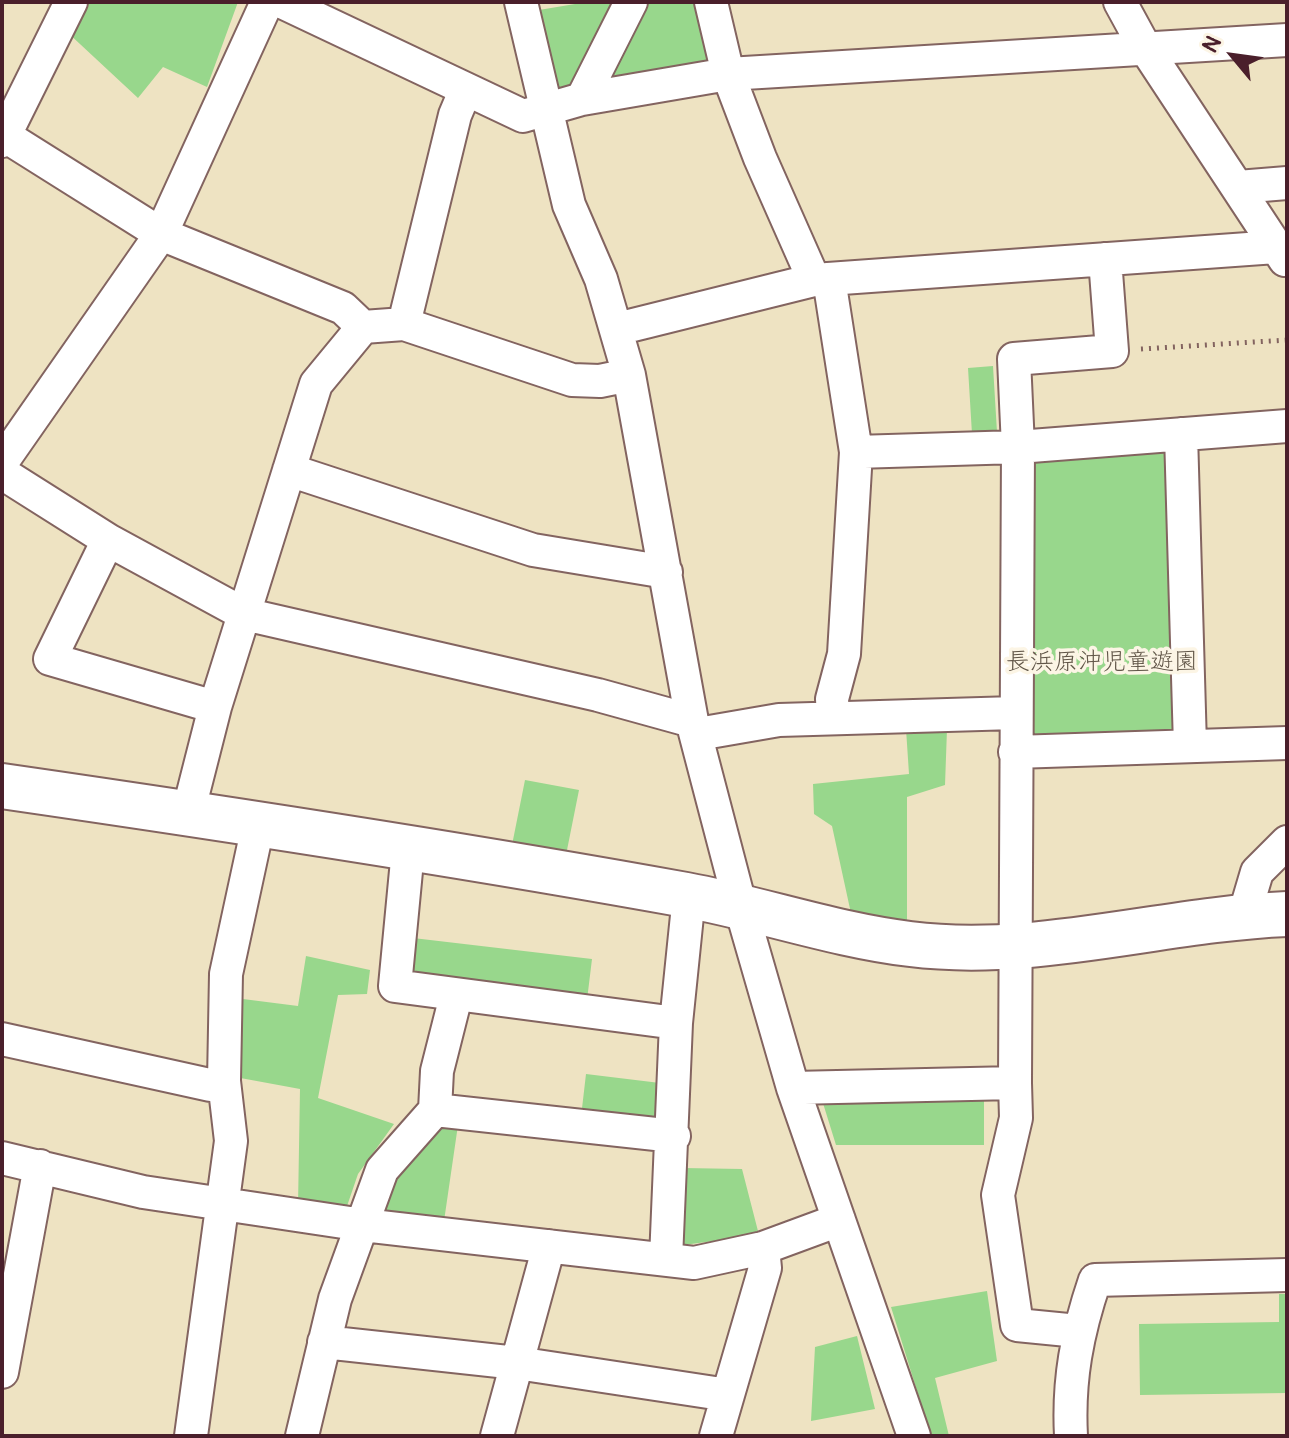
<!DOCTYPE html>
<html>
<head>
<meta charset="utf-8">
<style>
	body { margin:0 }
	#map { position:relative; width:1289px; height:1438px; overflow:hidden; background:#eee3c2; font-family:Pangolin,sans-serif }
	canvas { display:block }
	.frame { position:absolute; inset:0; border:4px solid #4a1f2b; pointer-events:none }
	.north { position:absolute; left:1193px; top:16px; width:80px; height:80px; -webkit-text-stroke:6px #fcf5e5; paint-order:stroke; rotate:299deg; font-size:22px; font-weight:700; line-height:32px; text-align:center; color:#4a1f2b }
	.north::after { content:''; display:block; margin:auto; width:28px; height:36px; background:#4a1f2b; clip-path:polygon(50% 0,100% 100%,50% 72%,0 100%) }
</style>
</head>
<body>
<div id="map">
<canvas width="1289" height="1438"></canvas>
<div class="frame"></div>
<div class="north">N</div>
</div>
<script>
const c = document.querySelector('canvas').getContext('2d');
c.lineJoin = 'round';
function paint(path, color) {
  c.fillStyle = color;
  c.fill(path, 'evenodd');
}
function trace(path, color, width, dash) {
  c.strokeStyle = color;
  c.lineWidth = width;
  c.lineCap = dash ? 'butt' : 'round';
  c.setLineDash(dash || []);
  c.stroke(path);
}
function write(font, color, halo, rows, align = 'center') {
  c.font = font + ' Pangolin,"Klee One",sans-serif';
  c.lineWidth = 7;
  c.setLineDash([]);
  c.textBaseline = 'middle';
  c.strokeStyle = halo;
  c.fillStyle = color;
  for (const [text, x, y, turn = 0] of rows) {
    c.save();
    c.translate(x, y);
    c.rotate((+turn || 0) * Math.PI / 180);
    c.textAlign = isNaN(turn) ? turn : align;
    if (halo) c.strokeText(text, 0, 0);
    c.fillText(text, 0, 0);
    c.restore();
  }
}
paint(new Path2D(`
	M82,2H238L207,87L163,67L138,98L66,31Z
	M587,2H623L585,83L558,89L539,10Z
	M643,2H701L714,61L604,78Z
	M993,366L997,432L972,434L968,368Z
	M1171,445L1180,735L1025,743L1029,455Z
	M906,729H947L945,785L907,797V930L852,918L832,826L814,814L813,784L909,774Z
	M525,780L579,790L565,860L511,850Z
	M413,938L592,959L587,1000L408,980Z
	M306,956L370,970L367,994L338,995L318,1098L394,1124L358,1174L346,1209L298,1206L300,1089L235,1077V998L298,1006Z
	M586,1074L660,1083L655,1126L581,1117Z
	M822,1100H984V1145H836Z
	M438,1123L458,1125L443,1228L376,1217L389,1174Z
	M683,1168L742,1169L759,1235L676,1246Z
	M987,1291L997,1361L935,1378L949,1436H931L891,1307Z
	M1279,1294H1287V1393L1140,1395L1139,1324L1279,1322Z
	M857,1336L875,1409L811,1421L815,1347Z`), '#98d78c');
const street = new Path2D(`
	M282,2L523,116L582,99L631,2
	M521,2L569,205L601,279L629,375L692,721L741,908L793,1088L914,1436
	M711,2L728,74L760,158L814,280
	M1120,2L1144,46L1285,260
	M582,99L728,74L1287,40
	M2,134L161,234L343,308L363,327
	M2,141L71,2
	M1238,187L1287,183
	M829,279L856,452L844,654L832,699L833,718
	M404,324L455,115L466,89
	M617,329L814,280L1276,247
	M1181,434L1190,746
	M856,452L1018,447L1287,426
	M2,462L161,234L267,2
	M289,470L533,550L666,572
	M2,473L108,540
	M215,707L50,659L108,540L244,614L598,695L692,721
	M698,734L779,720L1015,713
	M1015,752L1287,743
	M188,813L215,707L316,384L363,327L404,324L572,380L600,381L629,375
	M408,850L395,986L676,1023
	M1244,916L1257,872L1287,842
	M456,996L437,1071L435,1110L674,1136
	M2,1039L210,1085L224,1081
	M1015,1083L1018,447L1014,359L1112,351L1105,259
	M793,1088L1015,1083L1016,1118L998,1195L1017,1325L1078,1331
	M2,1158L143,1192L363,1225L694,1263L763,1248L839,1220
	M666,1259L676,1023L689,896
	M324,1342L517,1363L728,1395
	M2,1372L40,1166
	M191,1436L231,1141L224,1081L226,974L258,826
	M302,1436L335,1299L382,1170L435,1110
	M497,1436L549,1246
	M716,1436L765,1268L763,1248
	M1071,1436C1068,1380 1077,1333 1095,1280L1287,1275`);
const secondary = new Path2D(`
	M2,786C230,819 459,854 686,895C761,909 835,935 910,944C1036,960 1162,919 1287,914`);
trace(street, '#836460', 36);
trace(secondary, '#836460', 48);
trace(new Path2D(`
	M1141,349L1287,340`), '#836460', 5, [2, 6]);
trace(street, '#fff', 32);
trace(secondary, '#fff', 44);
write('24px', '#615648', '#fcf5e5', [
	["長浜原沖児童遊園",1102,663]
]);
</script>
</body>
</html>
